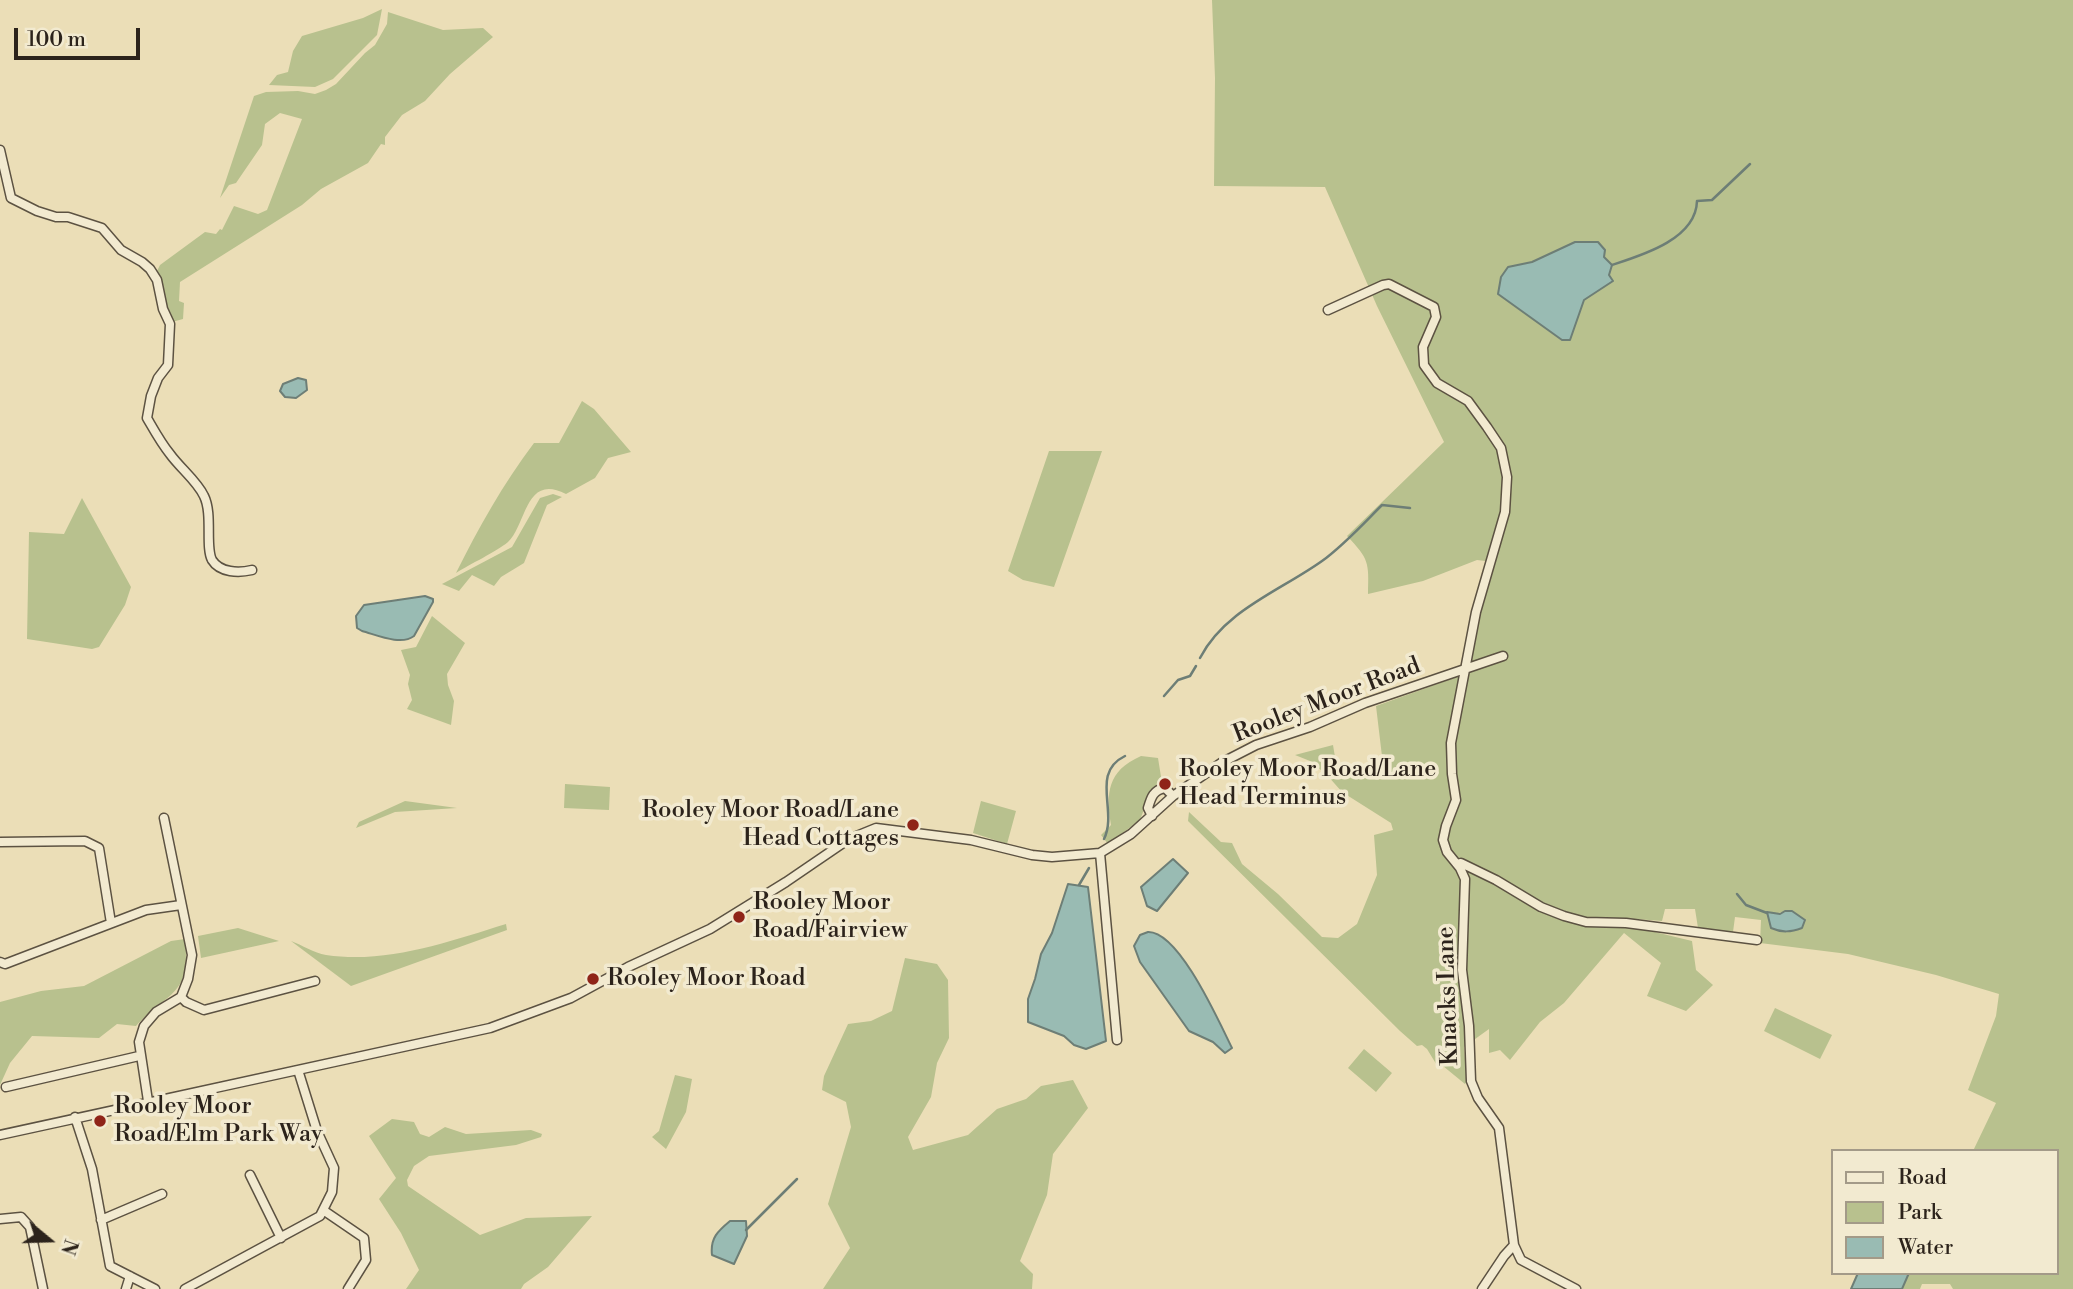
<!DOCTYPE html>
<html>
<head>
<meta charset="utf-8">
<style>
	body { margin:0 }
	#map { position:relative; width:2073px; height:1289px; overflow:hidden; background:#ebdeb7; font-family:"Libre Bodoni",serif }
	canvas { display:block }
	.legend { position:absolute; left:1831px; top:1149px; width:228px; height:126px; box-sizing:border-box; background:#f2ead0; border:2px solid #a39a88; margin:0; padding:9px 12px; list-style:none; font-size:21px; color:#2c231b }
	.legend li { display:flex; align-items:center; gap:14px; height:35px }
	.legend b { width:35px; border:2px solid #a39a88 }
	.north { position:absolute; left:14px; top:1205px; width:70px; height:70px; -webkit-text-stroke:5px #f2ead0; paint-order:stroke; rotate:109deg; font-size:19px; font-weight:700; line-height:28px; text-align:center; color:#2c231b }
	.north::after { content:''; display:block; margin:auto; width:24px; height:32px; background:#2c231b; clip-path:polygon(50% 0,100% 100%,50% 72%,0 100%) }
	.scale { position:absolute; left:14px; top:28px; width:126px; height:32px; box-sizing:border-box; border:4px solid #2c231b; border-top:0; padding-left:9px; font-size:21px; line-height:24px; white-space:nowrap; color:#2c231b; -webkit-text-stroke:5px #f2ead0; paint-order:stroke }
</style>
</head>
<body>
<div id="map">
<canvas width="2073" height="1289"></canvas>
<ul class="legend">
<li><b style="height:9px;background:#f2ead0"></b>Road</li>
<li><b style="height:19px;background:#b8c18e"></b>Park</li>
<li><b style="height:19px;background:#99bbb3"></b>Water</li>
</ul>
<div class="north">N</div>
<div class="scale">100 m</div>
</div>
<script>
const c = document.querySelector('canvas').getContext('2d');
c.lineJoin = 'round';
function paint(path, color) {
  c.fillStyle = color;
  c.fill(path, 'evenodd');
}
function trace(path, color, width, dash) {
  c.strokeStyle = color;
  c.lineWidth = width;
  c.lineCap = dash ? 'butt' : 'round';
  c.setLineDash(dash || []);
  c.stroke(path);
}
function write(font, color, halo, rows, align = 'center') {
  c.font = font + ' "Libre Bodoni",serif';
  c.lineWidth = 7;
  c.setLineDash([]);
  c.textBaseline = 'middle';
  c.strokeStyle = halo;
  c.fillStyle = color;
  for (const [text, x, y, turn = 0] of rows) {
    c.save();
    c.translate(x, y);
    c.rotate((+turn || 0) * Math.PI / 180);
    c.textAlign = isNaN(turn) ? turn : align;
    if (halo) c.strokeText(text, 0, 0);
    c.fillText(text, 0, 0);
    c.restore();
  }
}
paint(new Path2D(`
	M1212,0H2073V1289H1953L1950,1284H1922L1920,1289H1902L1909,1273H2057V1151H1973L1996,1103L1968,1090L1996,1016L1999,994L1936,975L1848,954L1760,943L1761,920L1735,917L1733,932L1698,928L1695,909H1665L1662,921L1636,919L1630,926L1692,941L1696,970L1713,985L1686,1011L1647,996L1661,963L1624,933L1564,1003L1540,1022L1510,1060L1500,1050L1489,1053V1029L1464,1047L1467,1081L1465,1084L1443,1066L1438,1067L1427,1049L1422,1045L1417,1046L1400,1031L1188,821L1189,812L1221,842L1232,843L1242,864L1278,894L1322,937L1338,938L1357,924L1377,875L1374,835L1393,830L1391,823L1342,792L1327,775L1310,761L1295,755L1333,745L1336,763L1357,779L1384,773L1376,706L1471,672L1474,639L1494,562L1477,560L1423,581L1368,594C1369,562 1369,559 1347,536L1444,442L1377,306L1325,187L1214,186L1215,78ZM1792,911L1793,931L1771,928V914Z
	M382,9L377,35L333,79L315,87L269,85L277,75L288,72L293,51L302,36L363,18Z
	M388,12L443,30L483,28L493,37L450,74L425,101L402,115L385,137V145L381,144L368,163L321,189L302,205L180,282L179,301L184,303L183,319L172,322C165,305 165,288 157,271L160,265L205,232L216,234L220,229L222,230L234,206L258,214L267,210L302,119L280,113L265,124L262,145L236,183L229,185L220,198L254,96L266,92L298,91L315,94L326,90L336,84L365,53L375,45L387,24Z
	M582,401L594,409L631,452L608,458L595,478L566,494C525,473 527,524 508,542C496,552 470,564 456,573C479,527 503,484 534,443H559Z
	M1049,451H1102L1054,587L1023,580L1008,571Z
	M553,494L562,497L547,505L524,563L501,577L494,586L472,575L459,591L442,584L512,547L540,498Z
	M82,498L131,587L125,605L99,647L92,649L27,639L29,532L64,534Z
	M432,616L465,643L447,674L448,685L454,701L451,725L407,709L412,700L408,684L410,675L401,650L416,647Z
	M1141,756L1158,758L1162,783L1152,788L1140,820L1108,844L1101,835L1111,825C1106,793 1107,771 1141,756Z
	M565,784L610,787L609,810L564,808Z
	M405,801L457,808L395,812L356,828L359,822Z
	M981,801L1016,811L1007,844L973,833Z
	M506,924L507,930L351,986L291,941C302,945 314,953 326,955C387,964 448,942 506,924Z
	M238,928L279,941L201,958L198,936Z
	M185,939C191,997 169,990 136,1026L117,1024L99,1038L32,1036L10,1063L0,1085V1002L41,991L84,986L171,941Z
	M905,958L937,964L948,980L949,1038L937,1063L931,1097L908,1137L913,1150L968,1135L997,1109L1026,1099L1041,1086L1073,1080L1088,1108L1053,1154L1047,1195L1020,1261L1033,1274L1032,1289H823L850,1248L828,1204L851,1127L846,1102L822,1090L824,1076L848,1024L871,1021L892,1011Z
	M1775,1008L1832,1035L1820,1059L1764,1031Z
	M1364,1049L1392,1073L1376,1092L1348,1068Z
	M675,1075L692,1079L686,1112L666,1149L652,1137L659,1131Z
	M392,1119L414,1122L420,1134L429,1137L445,1127L466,1134L531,1130L542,1134L541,1137L516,1145L429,1156L414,1166L407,1180L408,1186L480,1235L526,1218L592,1216L548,1267L524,1284L521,1289H406L419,1270L401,1233L379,1199L396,1178L369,1136Z`), '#b8c18e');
const water = new Path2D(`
	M1575,242H1598L1605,250L1604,257L1612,265L1609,275L1613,281L1584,300L1570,340H1562L1498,294L1501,277L1508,267L1532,262Z
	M298,378L306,380L307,390L296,398L285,397L280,391L283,384Z
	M425,596L433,599V602L414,636C401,646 377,635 362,631L357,628L356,616L364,605Z
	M1173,859L1188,873L1157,911L1147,906L1141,887Z
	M1068,884L1088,887L1106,1041L1086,1049L1074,1045L1064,1036L1028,1022V999L1035,979L1041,954L1052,933Z
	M1785,911H1792L1805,920L1802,928C1791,932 1782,933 1771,928L1767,912L1780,914Z
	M1148,932C1179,931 1219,1022 1232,1048L1225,1053L1213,1042L1189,1031L1140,962L1134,946L1140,935Z
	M730,1221H746L747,1236L734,1264L712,1255C710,1238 718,1231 730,1221Z
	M1858,1273H1909L1902,1289H1851Z`);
paint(water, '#99bbb3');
trace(water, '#6d7e76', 2);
trace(new Path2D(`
	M1612,265C1643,255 1696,239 1697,201L1712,200L1750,164
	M1200,658C1225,610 1280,591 1322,561C1344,545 1363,524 1382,505L1410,508
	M1164,696L1178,680L1190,676L1196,666
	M1104,839C1118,811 1090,773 1125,756
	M1079,885L1089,868
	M1737,894L1746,905L1767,913
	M746,1230L797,1179`), '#6d7e76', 2.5);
const minor = new Path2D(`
	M0,150L11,198L37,211L56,217H68L102,228L121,250L142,262L150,269L157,280L163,309L170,324L168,365L158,378L151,396L147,418C154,430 161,443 170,454C180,468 197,481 204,496C213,514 205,547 212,560C220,573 239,573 252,570
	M1328,310L1383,285L1389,284L1434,307L1436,317L1423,347L1424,365L1437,383L1468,401L1487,427L1501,448L1507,477L1505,512L1476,612L1451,743L1452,774L1456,800L1446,826L1443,840L1447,852L1460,868L1465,879L1462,970L1469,1026L1471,1081L1478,1098L1499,1128L1514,1245L1521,1260L1576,1289
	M1173,796L1221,763L1256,745L1310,727L1365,703L1503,656
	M0,842L85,841L99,848L111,923
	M1100,853L1117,1040
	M1457,864L1461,863L1496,880L1541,907L1564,916L1586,922L1626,923L1757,940
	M0,962L5,964L146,910L181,905
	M181,997L186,1002L204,1010L315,981
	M6,1087L139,1056
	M148,1101L139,1042L144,1026L156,1012L181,997L188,979L192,955L164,818
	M75,1117L92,1169L110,1266L155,1289
	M0,1135L490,1028L571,998L628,967L710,929L786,882L849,839L876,828L971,840L1032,855L1052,857L1100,853L1131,834L1173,796L1165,788C1153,790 1151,798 1148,808L1152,816
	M250,1175L281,1238
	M323,1210L364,1238L366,1260L348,1289
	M0,1219L21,1217L30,1227L43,1289
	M101,1220L162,1194
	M126,1289L130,1276
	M185,1289L320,1216L332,1192L334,1168L317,1131L298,1070
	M1482,1289L1504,1256L1514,1245`);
trace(minor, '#5c5242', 11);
trace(minor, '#f2ead0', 8);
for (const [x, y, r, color] of [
	[1165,784,7,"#8f2418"],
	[913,825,7,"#8f2418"],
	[739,917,7,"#8f2418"],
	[593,979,7,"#8f2418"],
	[100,1121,7,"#8f2418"]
]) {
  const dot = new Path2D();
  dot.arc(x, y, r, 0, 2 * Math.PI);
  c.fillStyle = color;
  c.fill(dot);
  trace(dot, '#f2ead0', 2.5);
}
write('24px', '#2c231b', '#f2ead0', [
	["Rooley Moor Road",1327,701,-21],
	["Knacks Lane",1449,996,-92]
]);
write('24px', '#2c231b', '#f2ead0', [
	["Rooley Moor Road/Lane",1179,770],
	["Head Terminus",1179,798],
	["Rooley Moor Road/Lane",899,811,"right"],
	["Head Cottages",899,839,"right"],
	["Rooley Moor",753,903],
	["Road/Fairview",753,931],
	["Rooley Moor Road",607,979],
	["Rooley Moor",114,1107],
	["Road/Elm Park Way",114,1135]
], 'left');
</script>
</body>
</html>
